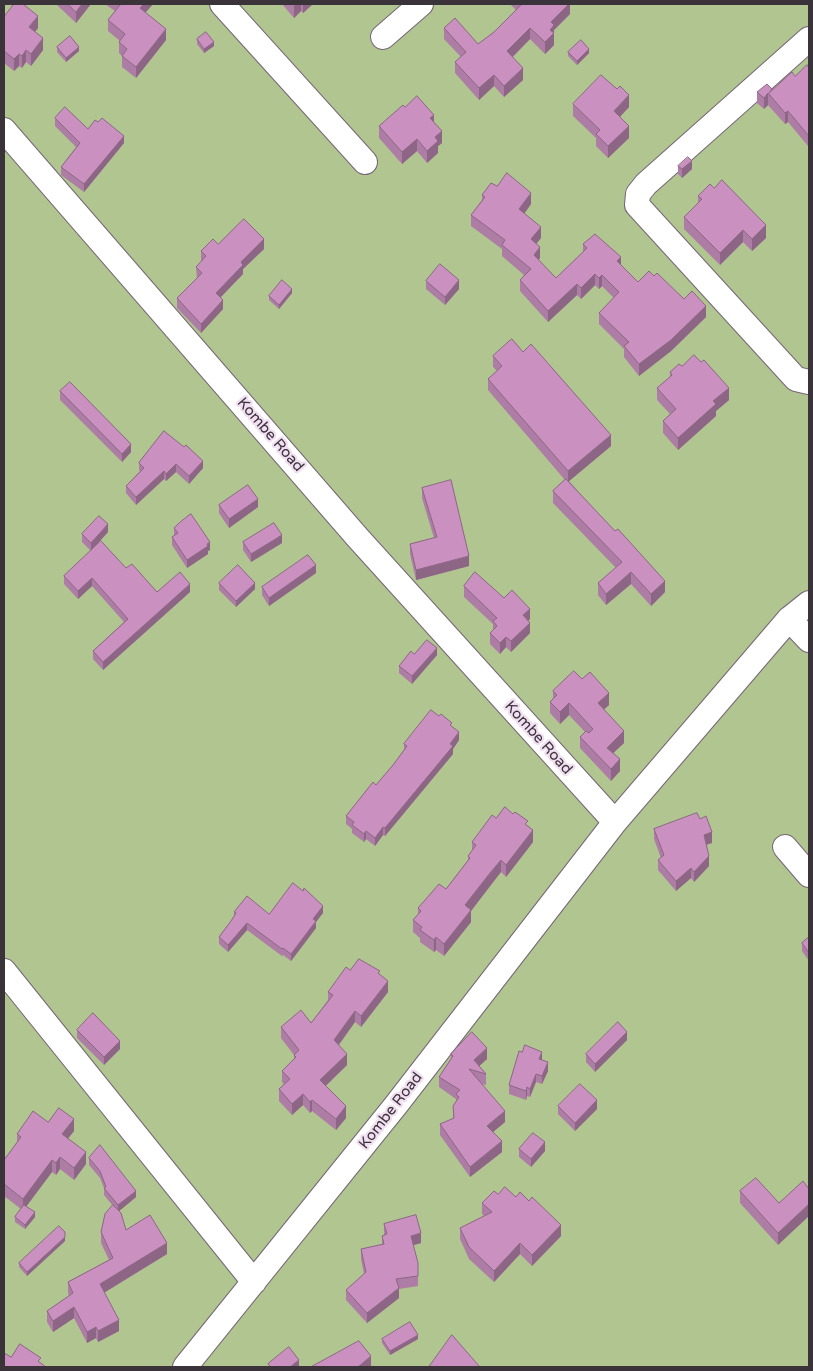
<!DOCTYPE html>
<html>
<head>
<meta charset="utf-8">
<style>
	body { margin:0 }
	#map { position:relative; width:813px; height:1371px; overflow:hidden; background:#f1def1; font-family:"Varela Round",sans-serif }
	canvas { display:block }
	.frame { position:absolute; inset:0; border:5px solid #3a333a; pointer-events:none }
</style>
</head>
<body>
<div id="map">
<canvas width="813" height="1371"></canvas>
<div class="frame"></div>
</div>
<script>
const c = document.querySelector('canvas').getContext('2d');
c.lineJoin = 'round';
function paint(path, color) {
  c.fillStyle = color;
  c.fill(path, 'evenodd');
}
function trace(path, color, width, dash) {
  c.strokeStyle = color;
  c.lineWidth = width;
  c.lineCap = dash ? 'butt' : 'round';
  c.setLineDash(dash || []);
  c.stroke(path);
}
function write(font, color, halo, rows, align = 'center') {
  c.font = font + ' "Varela Round",sans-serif';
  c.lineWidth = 4.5;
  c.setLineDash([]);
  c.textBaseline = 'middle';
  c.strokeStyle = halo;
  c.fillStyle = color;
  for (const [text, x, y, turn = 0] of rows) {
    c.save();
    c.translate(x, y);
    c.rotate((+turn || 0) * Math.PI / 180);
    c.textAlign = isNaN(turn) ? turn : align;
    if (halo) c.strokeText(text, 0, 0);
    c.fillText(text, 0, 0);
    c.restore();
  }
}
paint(new Path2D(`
	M4,4H809V1367H4Z`), '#b0c58f');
const minor = new Path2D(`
	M222,4L365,162
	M383,37L421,4
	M809,39L646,184L638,194L637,205L796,379L809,382
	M4,130L358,538L615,822L396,1105L185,1367
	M789,619L809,640
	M615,822L789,619L809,603
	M785,847L809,875
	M4,971L254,1282`);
trace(minor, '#756576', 26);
trace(minor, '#fff', 24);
paint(new Path2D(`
	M56,4H91L76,23Z
	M105,4H153L145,13L166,40L136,78L122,67V56L119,53V42L120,41L108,31V20L115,11Z
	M282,4H313L303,13L301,11L294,18Z
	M510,4H570V14L554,30V45L545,54L530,39L513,57L523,80L504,97L494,86L479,100L455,73V62L461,57L444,39V28L478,44L494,32L516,10Z
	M4,17L38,28L35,32L43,50L31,66L26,62L22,68L19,66L14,71L4,63Z
	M197,39L214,46L204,53L197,44Z
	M57,47L79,51L66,62L57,52Z
	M568,52L589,53L577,65L568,56Z
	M809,68V145L808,146L788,122L785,124L768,105L764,109L757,103V92L772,90Z
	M573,104L629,107L620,117L629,138L608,158L596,146V138L573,116Z
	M405,107L434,122L442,143L438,146V153L427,163L417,151L402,164L379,138V126Z
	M55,118L88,129L124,143L84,192L61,175V167L76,147L55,126Z
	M678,166L692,169L682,178L678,174Z
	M497,186L531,204L524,214L541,238L536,244L540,258L538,260L556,278L583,252V244L621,265L638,282L654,276L706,317L671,351L639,376L624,357V349L599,324V313L614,298L602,286L599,289L595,285L581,299L577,295L548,322L520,291V280L524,275L502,256V249L471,226V215L482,200V195Z
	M714,188L766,238L752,251L743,242L720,265L684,229V217L698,203V196Z
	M218,244L264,249L243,269V274L221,297L223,309L201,333L177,308V298L197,278L196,267L202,262L201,261V251Z
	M426,281L459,289L445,305L426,289Z
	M292,293L279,309L269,300V296Z
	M493,356L611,446L569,481L665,592L651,606L631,584L606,605L598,595V583L616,568L553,503V491L565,480L488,390V379L497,371L493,367Z
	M682,366L729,400L716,411V416L678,450L663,433V421L670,414L657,400V388L670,377V372Z
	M60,391L131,452L122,462L60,400Z
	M164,431L203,468L189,484L176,472L166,481L164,479L136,505L126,493V486L140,471L139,470V463Z
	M422,488L469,566L416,580L410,554V544L434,538L422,498Z
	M219,505L258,507L229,528L219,513Z
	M174,528L210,550L208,551V554L187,568L172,545V537L174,535Z
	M108,532L91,550L126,568L157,592H190L103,670L93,659V651L124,622L92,586L78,599L64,584V576L91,551L82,542V534Z
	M243,542L282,543L251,562L243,550Z
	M316,573L269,606L262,595V587Z
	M219,583L255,589L236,607L219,590Z
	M464,586L504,598L530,619L528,621L530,633L511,652L506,647L500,654L490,644V633L493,631V624L464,597Z
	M414,654L437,655L412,684L399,673V666Z
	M582,679L609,705L604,709L624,743L613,753L620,771L611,781L580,748V737L585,732L569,715L560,724L550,713V702L553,698V691Z
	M452,727L459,740L453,749V754L385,836L383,835L375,846L366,839L364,842L352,833V829L346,824V816L376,785L393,765L404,750V744Z
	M496,818L528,826L533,842L506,877L501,872L490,885L471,911V922L444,956L436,950L434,952L420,942V938L413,932V920L418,915V908L446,889L468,860V856L472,851V842Z
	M700,819L712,843L707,845L709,866L694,882L691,878L676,891L658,870V860L661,858L654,839V829Z
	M234,912L269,914L323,913L316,921V928L291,961L283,955L282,956L247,930L228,952L219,944V937L234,917Z
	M809,937V961L802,951V943Z
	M350,970L380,975L388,992L361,1027L355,1022L339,1045L347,1065L326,1086L346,1118L336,1130L312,1111L310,1113L303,1105L292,1115L279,1101V1089L284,1084L282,1082V1071L294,1059V1055L281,1038V1027L311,1023L328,1000V992Z
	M77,1030L120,1049L104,1065L77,1038Z
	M627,1040L595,1072L586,1062V1054Z
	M451,1054L487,1059L479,1066L486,1074V1085L482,1084L505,1122L493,1132L502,1152L470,1177L440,1135V1124L453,1119V1106L456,1101V1099L439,1087V1077L451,1058Z
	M542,1060L548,1071L542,1084L536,1082L530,1097L527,1096L526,1100L509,1094V1085Z
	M558,1106L597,1109L575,1131L558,1114Z
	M48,1122L74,1131L68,1138L86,1164L74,1180L60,1169L56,1175L52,1172L26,1206L35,1217L25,1229L15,1222V1217L21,1209L4,1196V1160L17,1143V1134Z
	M519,1149L545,1151L531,1167L519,1157Z
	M89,1158L136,1197L119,1211L126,1230L167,1254L104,1293L119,1331L98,1342L96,1338L87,1343L74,1318L53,1332L47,1322V1311L69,1296L68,1293V1282L109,1260L101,1243V1232L113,1206L104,1195V1188L100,1178L89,1165Z
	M740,1191L779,1203L778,1245L740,1203Z
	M498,1194L516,1197L561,1236L532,1266L520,1254L494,1282L469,1259L460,1239V1228L484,1216L482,1214V1203Z
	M384,1224L421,1243L413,1245L418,1263V1286L399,1289V1298L367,1323L346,1300V1290L364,1274L361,1259V1249L382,1245V1236L384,1235Z
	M65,1241L27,1276L19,1267V1263Z
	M382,1339H418L390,1355L382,1343Z`), '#ae7da5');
paint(new Path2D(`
	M82,4H91L76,23V12Z
	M144,4H153L140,19V8Z
	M296,4H301V11L294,18V6Z
	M303,4H313L303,13Z
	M569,4H570V14L554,30V45L545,54V42L550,30L551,22Z
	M38,16V28L29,39V27Z
	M530,28V39L507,62V51Z
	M166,29V40L136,78V67Z
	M43,38V50L31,66V54Z
	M214,42V46L204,53V49Z
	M79,47V51L66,62V58Z
	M589,49V53L577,65V61Z
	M26,50V62L22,68V56Z
	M19,54V66L14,71V59Z
	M523,68V80L504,97V86Z
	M494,75V86L479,100V88Z
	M768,93V105L764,109V98Z
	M629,95V107L614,123V111Z
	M788,111V122L785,124V113Z
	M434,115V127L430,118Z
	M629,126V138L608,158V146Z
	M442,131V143L438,146V153L427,163V151L435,137Z
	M809,134V145L808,146V135Z
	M124,136V143L84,192V184Z
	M417,139V151L402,164V152Z
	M692,161V169L682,178V169Z
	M531,193V204L519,221V209Z
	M766,225V238L752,251V239Z
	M541,227V238L531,250V239Z
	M743,230V242L720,265V253Z
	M264,239V249L243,269V274L216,302V293L241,262Z
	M540,247V258L534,266V255Z
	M621,257V268L617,261Z
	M595,274V285L581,299V288Z
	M602,275V286L599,289V278Z
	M459,280V289L445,305V297Z
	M577,284V295L548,322V311Z
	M292,289V293L279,309V305Z
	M223,300V309L201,333V324Z
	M706,306V317L671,351L639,376V364Z
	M729,388V400L716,411V416L678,450V438L713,401Z
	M611,435V446L568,482V471Z
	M131,444V452L122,462V454Z
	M203,461V468L189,484V476Z
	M176,464V472L166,481V474Z
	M164,471V479L136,505V497Z
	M258,499V507L229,528V519Z
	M108,524V532L91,551V543Z
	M282,535V543L251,562V554Z
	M210,542V550L208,551V554L187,568V560Z
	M469,556V566L416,580V570Z
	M316,565V573L269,606V598Z
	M631,572V584L606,605V594Z
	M92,578V586L78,599V591Z
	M665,581V592L651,606V594Z
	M255,583V589L236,607V601Z
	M190,584V592L103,670V662Z
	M530,609V619L523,626V615Z
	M530,623V633L511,652V641Z
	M506,637V647L500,654V643Z
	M437,648V655L412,684V676Z
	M609,693V705L598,715V703Z
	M569,703V715L560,724V712Z
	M624,731V743L607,759V748Z
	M459,732V740L453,749V754L385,836V828Z
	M620,759V771L611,781V769Z
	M383,827V835L375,846V838Z
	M533,830V842L506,877V865Z
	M366,831V839L364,842V834Z
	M712,832V843L704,845V835Z
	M709,856V866L694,882V872Z
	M501,860V872L471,911V922L444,956V944L465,905Z
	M691,868V878L676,891V881Z
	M323,906V913L313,926V919Z
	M316,921V928L291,961V954Z
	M247,923V930L228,952V945Z
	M436,937V950L434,952V940Z
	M388,981V992L361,1027V1016Z
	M355,1011V1022L334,1051V1040Z
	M627,1032V1040L595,1072V1064Z
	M120,1041V1049L104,1065V1057Z
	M487,1048V1059L474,1071V1060Z
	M542,1052V1060L539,1068V1059Z
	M347,1054V1065L320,1091V1080Z
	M548,1062V1071L542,1084V1076Z
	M536,1074V1082L530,1097V1089Z
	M527,1087V1096L526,1100V1091Z
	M303,1094V1105L292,1115V1104Z
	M312,1100V1111L310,1113V1102Z
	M597,1100V1109L575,1131V1123Z
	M346,1106V1118L336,1130V1119Z
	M505,1111V1122L487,1137V1126Z
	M74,1119V1131L62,1146V1134Z
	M502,1141V1152L470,1177V1167Z
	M545,1142V1151L531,1167V1159Z
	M86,1152V1164L74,1180V1168Z
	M60,1157V1169L56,1175V1163Z
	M52,1160V1172L23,1211V1199Z
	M136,1191V1197L118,1212V1205Z
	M809,1204V1216L778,1245V1233Z
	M35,1212V1217L25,1229V1225Z
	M561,1225V1236L532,1266V1255Z
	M421,1233V1243L411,1246V1236Z
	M65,1237V1241L27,1276V1272Z
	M167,1243V1254L100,1295V1284Z
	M520,1243V1254L494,1282V1271Z
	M399,1288V1298L367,1323V1313Z
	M74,1307V1318L53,1332V1321Z
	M119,1320V1331L98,1342V1331Z
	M96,1327V1338L87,1343V1332Z
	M418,1335V1339L390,1355V1351Z
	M371,1356V1367H358Z
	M299,1360V1367H290Z`), '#8d6686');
const building = new Path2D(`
	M14,4H23L38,16L29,27L43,38L31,54L26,50L22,56L19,54L14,59L4,51V17Z
	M68,4H82L76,12Z
	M119,4H144L140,8L166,29L136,67L122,56L127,49L119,42L125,34L108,20L120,5Z
	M520,4H569L551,22L554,25L550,30L554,33L545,42L530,28L507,51L523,68L504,86L494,75L479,88L455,62L466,52L444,28L455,18L478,44L494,32L521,5Z
	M206,32L214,42L204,49L197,39Z
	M70,36L79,47L66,58L57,47Z
	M581,40L589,49L577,61L568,52Z
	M807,65L809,68V134L808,135L788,111L785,113L768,93L764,98L757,92L767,84L772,89L769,93L792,72L795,76Z
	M601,75L617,89L620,86L629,95L614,111L629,126L608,146L596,134L600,130L573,104Z
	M417,96L434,115L430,118L442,131L435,137L438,141L427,151L417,139L402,152L379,126L403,105L405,107Z
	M65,107L88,129L95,120L98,122L102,118L124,136L84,184L61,167L80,143L55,118Z
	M688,157L692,161L682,169L678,166Z
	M507,173L531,193L519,209L541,227L531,239L540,247L534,255L556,278L587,248L583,244L595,234L621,257L617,261L638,282L649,271L654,276L657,273L684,299L692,291L706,306L671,340L639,364L624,346L629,342L599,313L619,292L602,275L599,278L595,274L581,288L577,284L548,311L520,280L531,269L502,245L505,240L471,215L485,197L482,195L491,183L497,186Z
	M722,180L766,225L752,239L743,230L720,253L684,217L702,199L698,196L710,184L714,188Z
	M244,219L264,239L241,262L243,265L216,293L223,300L201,324L177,298L202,273L196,267L206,256L201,251L213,239L218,244Z
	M440,264L459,280L445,297L426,281Z
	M282,280L292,289L279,305L269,296Z
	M512,339L523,352L531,344L611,435L568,471L488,379L502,366L493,356Z
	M694,355L701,362L704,360L729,388L713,401L716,404L678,438L663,421L676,409L657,388L672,375L670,372L679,364L682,366Z
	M70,382L131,444L122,454L60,391Z
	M164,431L184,447L186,445L203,461L189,476L176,464L166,474L164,471L136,497L126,486L144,468L139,463Z
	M566,479L615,531L618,529L665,581L651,594L631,572L606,594L598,583L622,562L553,491Z
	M451,480L469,556L416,570L410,544L437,537L422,488Z
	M248,485L258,499L229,519L219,505Z
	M191,514L210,542L207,544L208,546L187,560L172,537L178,533L174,528L179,523Z
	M99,516L108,524L91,543L82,534Z
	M274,523L282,535L251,554L243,542Z
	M101,541L126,568L132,564L157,592L180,572L190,584L103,662L93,651L128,619L92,578L78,591L64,576Z
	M308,555L316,565L269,598L262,587Z
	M238,565L255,583L236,601L219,583Z
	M475,572L504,598L512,590L530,609L523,615L530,623L511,641L506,637L500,643L490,633L497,626L493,621L497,618L464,586Z
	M427,640L437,648L412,676L399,666L411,651L414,654Z
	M574,671L582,679L590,672L609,693L598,703L624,731L607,748L620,759L611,769L580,737L586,731L589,733L593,729L569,703L560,712L550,702L557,695L553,691Z
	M431,710L439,716L441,714L452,723L450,725L459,732L450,744L453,746L385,828L383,827L375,838L366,831L364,834L352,825L354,822L346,816L373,782L376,785L393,765L407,746L404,744Z
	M505,807L513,814L515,812L528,821L525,824L533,830L506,865L501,860L490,873L465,905L471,910L444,944L436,937L434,940L420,930L422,927L413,920L421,911L418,908L439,884L446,889L470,858L468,856L476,845L472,842L492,815L496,818Z
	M697,813L700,819L706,816L712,832L704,835L709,856L694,872L691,868L676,881L658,860L664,855L654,829Z
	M293,883L303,891L304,888L323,906L313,919L316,921L291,954L283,948L282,949L247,923L228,945L219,937L231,921L236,913L234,912L247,896L269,914Z
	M809,937V953L802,943Z
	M359,959L380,971L378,973L388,981L361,1016L355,1011L334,1040L347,1054L320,1080L346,1106L336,1119L312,1100L310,1102L303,1094L292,1104L279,1089L290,1079L282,1071L296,1057L294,1055L299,1050L281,1027L301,1010L311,1023L333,995L328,992L346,967L350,970Z
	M93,1013L120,1041L104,1057L77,1030Z
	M618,1022L627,1032L595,1064L586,1054Z
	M472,1032L487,1048L474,1060L486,1074L469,1069L505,1111L487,1126L502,1141L470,1167L440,1124L454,1118L453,1106L459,1097L456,1094L460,1090L439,1077L453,1056L451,1054Z
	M525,1045L542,1052L539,1059L548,1062L542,1076L536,1074L530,1089L527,1087L526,1091L509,1085L519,1051L522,1052Z
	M580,1084L597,1100L575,1123L558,1106Z
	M59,1108L74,1119L62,1134L86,1152L74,1168L60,1157L56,1163L52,1160L23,1199L4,1184V1160L21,1137L17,1134L33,1111L48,1122Z
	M533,1133L545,1142L531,1159L519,1149Z
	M100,1145L136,1191L118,1205L104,1188L106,1187L100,1171L89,1158Z
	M756,1178L779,1203L803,1181L809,1189V1204L778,1233L740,1191Z
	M505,1187L516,1197L520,1192L529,1201L532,1197L561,1225L532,1255L520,1243L494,1271L469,1247L460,1228L492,1212L482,1203L494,1191L498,1194Z
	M24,1205L35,1212L25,1225L15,1217Z
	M113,1205L121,1213L126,1230L150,1215L167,1243L100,1284L119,1320L98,1331L96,1327L87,1332L74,1307L53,1321L47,1311L73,1293L68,1282L113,1258L101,1232L105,1214Z
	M416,1215L421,1233L411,1236L418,1263V1276L396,1279L399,1288L367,1313L346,1290L366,1272L361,1249L384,1244L382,1236L387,1234L384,1224Z
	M59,1226L65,1232V1237L27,1272L19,1263Z
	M410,1322L418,1335L390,1351L382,1339Z
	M452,1335L480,1367H429Z
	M359,1341L371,1356L358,1367H311Z
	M20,1344L41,1358L38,1361L46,1367H4V1353L11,1357Z
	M289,1347L299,1360L290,1367H271L268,1364Z`);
paint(building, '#ca91c0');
trace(building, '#8d6686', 1);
write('15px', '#3a333a', '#f1def1', [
	["Kombe Road",270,435,49],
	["Kombe Road",538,738,48],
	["Kombe Road",391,1111,-52]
]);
</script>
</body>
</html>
